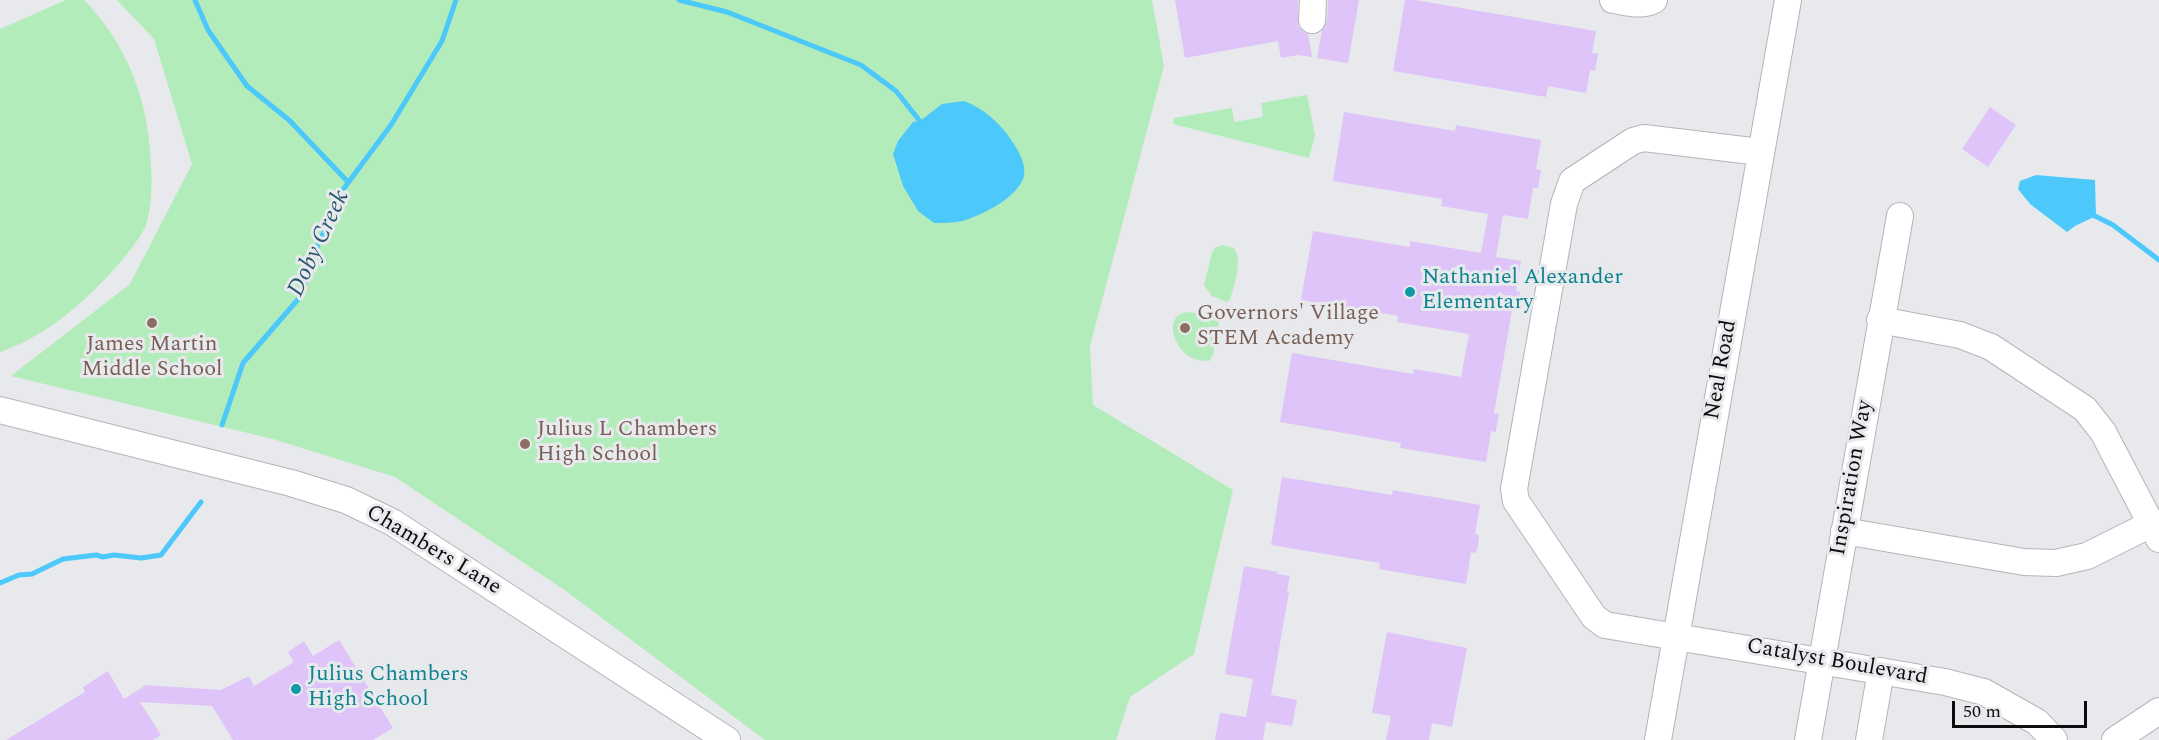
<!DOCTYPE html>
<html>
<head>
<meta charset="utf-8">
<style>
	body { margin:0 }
	#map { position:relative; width:2159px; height:740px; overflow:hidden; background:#e8e9ec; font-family:Spectral,serif }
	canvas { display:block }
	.scale { position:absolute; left:1952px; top:701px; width:135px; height:27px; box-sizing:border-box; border:3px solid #0d0d0e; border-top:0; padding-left:8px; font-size:18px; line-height:21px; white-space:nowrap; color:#0d0d0e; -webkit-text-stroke:4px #e8e9ec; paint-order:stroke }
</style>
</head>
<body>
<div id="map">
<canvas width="2159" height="740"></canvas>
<div class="scale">50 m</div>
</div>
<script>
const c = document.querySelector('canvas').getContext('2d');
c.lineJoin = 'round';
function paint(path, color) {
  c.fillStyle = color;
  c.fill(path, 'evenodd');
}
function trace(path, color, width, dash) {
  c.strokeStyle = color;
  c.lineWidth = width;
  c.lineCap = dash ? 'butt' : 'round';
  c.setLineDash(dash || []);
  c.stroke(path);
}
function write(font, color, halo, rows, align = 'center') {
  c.font = font + ' Spectral,serif';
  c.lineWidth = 6;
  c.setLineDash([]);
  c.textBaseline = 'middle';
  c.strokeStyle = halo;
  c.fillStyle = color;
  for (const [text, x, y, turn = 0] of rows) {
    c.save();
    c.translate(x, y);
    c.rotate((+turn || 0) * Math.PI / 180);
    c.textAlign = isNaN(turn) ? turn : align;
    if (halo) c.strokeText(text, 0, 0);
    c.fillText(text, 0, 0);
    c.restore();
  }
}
paint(new Path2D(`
	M66,0H84C128,45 149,102 151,165C152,185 152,206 146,225C141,237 131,249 123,259C90,298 49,335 0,352V29Z
	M117,0H1152L1164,66L1090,346L1093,405L1233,490L1194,654L1130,697L1116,740H765L566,591L395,477L273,439L11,376L130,284L192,164L154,39Z
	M1307,95L1315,135L1309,158L1173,124L1174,118L1232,108L1234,122L1263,117L1261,103Z
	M1222,245L1234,248C1243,261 1234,285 1230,300L1227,302L1212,296L1204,285L1212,253L1215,248Z
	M1186,312L1206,314L1205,317L1219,322L1213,355L1209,361C1202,361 1196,360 1190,357C1175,348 1162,318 1186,312Z`), '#b2ecba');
paint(new Path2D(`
	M964,101C982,108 995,119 1007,134C1015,145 1027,162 1024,176C1019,197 981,216 962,221C953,223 943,223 934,223L918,211L903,186L893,154L898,141L913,122L920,121L942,104Z
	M2036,175L2095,180L2096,216L2075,226L2067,232L2030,204L2018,189L2020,181Z`), '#4dc8fa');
trace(new Path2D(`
	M195,0L208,30L247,86L289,120L348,182
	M679,0L727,12L861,65L896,91L923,125
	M2091,214L2113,225L2159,260
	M222,425L243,363L300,297L318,245L342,191L391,125L442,41L456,0
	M0,583L19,575L32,574L63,559L96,555L103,557L114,555L141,558L161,555L201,502`), '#4dc8fa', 5);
paint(new Path2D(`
	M1175,0H1298V26L1303,32L1308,34L1312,57L1298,55L1281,58L1278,41L1185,58Z
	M1328,0H1359L1348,63L1317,58L1322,30L1327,21Z
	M1405,0H1415L1596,31L1592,53L1598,54L1595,71L1590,70L1586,93L1548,86L1546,97L1393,71Z
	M1990,107L2016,125L1988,167L1962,149Z
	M1344,112L1455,131L1456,125L1541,140L1536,169L1541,170L1538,188H1533L1528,219L1503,215L1496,257L1521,261L1516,291L1520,292L1517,311L1512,310L1494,414H1499L1497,423L1496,432L1491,431L1486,462L1400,448L1401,443L1280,422L1292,353L1413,374L1414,369L1461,377L1469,334L1397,322L1398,316L1301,300L1313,231L1410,247V241L1481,253L1488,214L1441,206L1442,199L1333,181Z
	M1282,477L1392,495L1393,490L1480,505L1475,534L1479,535L1478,545L1476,553L1471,552L1466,584L1379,569L1380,563L1271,545Z
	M1244,566L1278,572L1277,574L1290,576L1287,591L1289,592L1271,695L1297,700L1292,726L1266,722L1263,740H1215L1220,713L1246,717L1253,679L1225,674Z
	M1387,632L1467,648L1452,727L1432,723L1429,740H1386L1391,716L1372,713Z
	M339,640L393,728L373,740H233L212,706L140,702L161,735L153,740H6L85,692L83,687L108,671L124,699L146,685L221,690L249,676L254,686L294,662L288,652L304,641L313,656Z`), '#dec4f9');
const minor = new Path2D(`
	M1613,0C1627,2 1641,7 1654,0
	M1312,20L1313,0
	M1760,152L1644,138L1633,141L1572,181L1564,204L1514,489L1516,501L1594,617L1605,625L1945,682L1984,692L2037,722L2054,740
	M1880,320L1960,335L1991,347L2085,409L2103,432L2159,539
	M0,410L291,483L346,500L392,522L727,740
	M1844,531L2024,562L2056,563L2087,556L2151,524
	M1658,740L1788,0
	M1808,740L1900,216
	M1869,740L1881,671
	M2115,740L2159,711`);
trace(minor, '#b4b5b8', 28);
trace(minor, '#fff', 26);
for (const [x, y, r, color] of [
	[1410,292,6,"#0f9aa8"],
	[152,323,6,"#8d6e63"],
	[1185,328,6,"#8d6e63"],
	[525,444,6,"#8d6e63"],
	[296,689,6,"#0f9aa8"]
]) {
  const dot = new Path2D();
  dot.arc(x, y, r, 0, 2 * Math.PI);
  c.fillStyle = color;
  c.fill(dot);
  trace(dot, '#e8e9ec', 2);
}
write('22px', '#0d838f', '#e8e9ec', [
	["Nathaniel Alexander",1422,279],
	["Elementary",1422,304],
	["Julius Chambers",308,676],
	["High School",308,701]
], 'left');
write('22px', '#785e54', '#e8e9ec', [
	["Governors' Village",1197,315],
	["STEM Academy",1197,340],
	["James Martin",152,346,"center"],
	["Middle School",152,371,"center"],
	["Julius L Chambers",537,431],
	["High School",537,456]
], 'left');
write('22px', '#0d0d0e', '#e8e9ec', [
	["Neal Road",1722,370,-80],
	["Inspiration Way",1853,478,-80],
	["Chambers Lane",433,551,31],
	["Catalyst Boulevard",1837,663,10]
]);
write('italic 24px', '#26576d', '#e8e9ec', [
	["Doby Creek",320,244,-65]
]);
</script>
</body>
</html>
